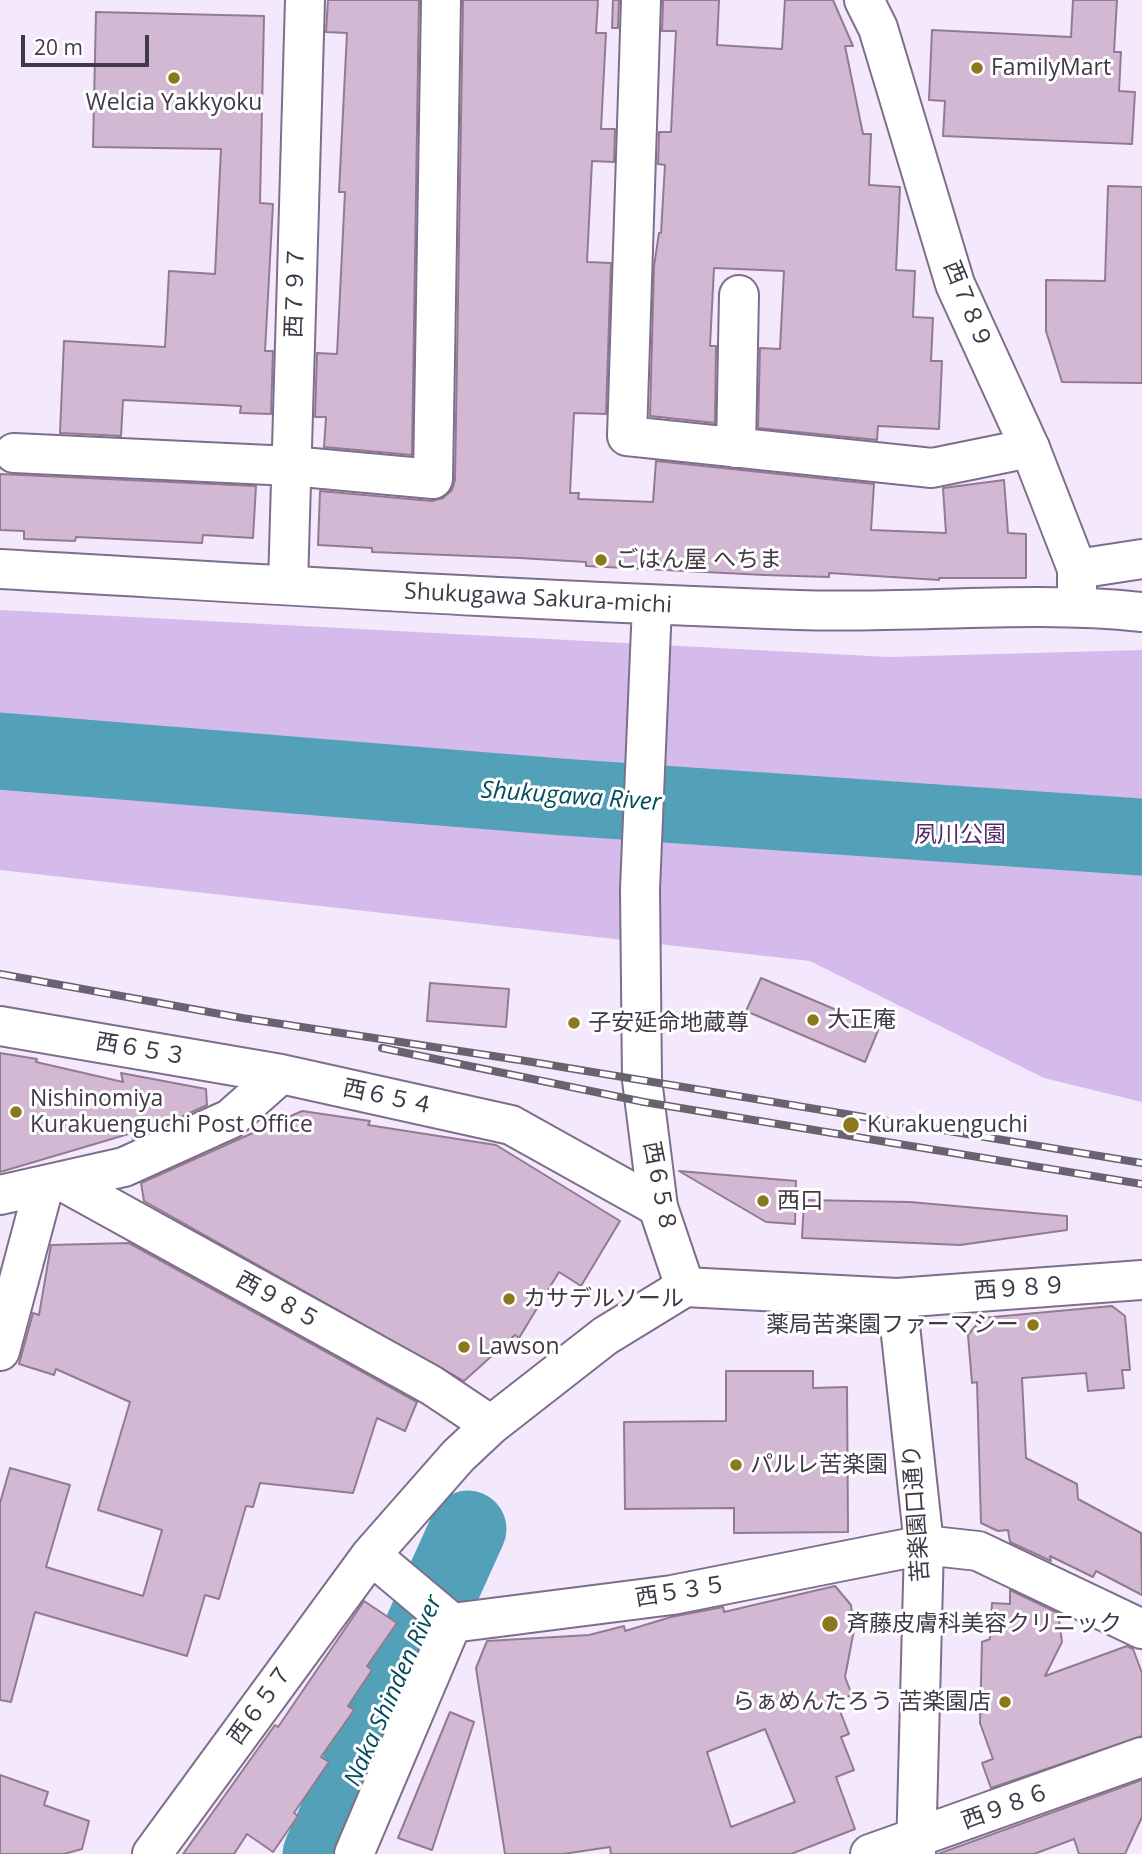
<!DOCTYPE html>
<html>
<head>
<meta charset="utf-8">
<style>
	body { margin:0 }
	#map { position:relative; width:1142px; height:1854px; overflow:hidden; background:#f3e8fc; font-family:"Open Sans",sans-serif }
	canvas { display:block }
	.scale { position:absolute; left:21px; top:35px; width:128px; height:32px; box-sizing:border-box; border:4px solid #403946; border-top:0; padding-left:9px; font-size:21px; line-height:24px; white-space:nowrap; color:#403946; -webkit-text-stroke:5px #fff; paint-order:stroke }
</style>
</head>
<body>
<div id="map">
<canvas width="1142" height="1854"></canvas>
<div class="scale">20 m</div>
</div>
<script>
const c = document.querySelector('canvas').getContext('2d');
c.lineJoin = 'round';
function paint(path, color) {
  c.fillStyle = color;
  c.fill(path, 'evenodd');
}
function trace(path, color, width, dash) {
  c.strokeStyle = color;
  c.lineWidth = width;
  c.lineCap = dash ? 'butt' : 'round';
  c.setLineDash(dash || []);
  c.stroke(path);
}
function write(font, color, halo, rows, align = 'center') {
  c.font = font + ' "Open Sans","Noto Sans JP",sans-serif';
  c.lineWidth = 6;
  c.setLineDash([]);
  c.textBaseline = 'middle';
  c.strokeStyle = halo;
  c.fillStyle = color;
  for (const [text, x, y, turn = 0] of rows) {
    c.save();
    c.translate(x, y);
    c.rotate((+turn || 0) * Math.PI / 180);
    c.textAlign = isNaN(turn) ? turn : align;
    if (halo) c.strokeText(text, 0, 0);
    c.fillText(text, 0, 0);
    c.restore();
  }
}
paint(new Path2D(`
	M0,610L889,657L1142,650V1102L1044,1078L810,961L0,870Z`), '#d5bbec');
trace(new Path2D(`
	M0,751L562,797L1142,837
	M321,1854L468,1529`), '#52a1b8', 77);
const building = new Path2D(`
	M328,0H419L412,455L324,447L326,417H315L317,353L337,354L345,192H339L347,33L326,32Z
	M463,0H598L596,33H606L601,129H615L614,162L592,161L587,262L611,263L606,414L574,413L570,493H579L578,499L653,502L656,461L874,484L871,530L946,533L943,488L1004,480L1008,533L1026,534V578H939V580L829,573V577L764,575L586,566V562L520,558L372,552V548L318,545L320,491L432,501L443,498L452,490L455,480Z
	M613,0H619L618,28H612Z
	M663,0H719L717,45L782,49L785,0H833L853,46H845L863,134H871L869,185L900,187L896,270L915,271L913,317L933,318L931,361H942L939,429L878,426L877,440L758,428L760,348L780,349L784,271L714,268L710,346H716L715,423L650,416L654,266L659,233H661L665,165L658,164L659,132H671L676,31H662Z
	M1073,0H1117L1114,52H1121L1119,91L1135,92L1132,144L943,136L945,101L929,100L932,30L1071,37Z
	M96,12L264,16L260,203L273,204L265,351H273L271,414L240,413L241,406L123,400L121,436L60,433L64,341L165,347L169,271L215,274L221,149L93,147Z
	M1108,186L1142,187V383L1062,382L1046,331V280L1105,281Z
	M0,474L256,486L253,538L203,535L202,543L76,537L75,541L24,539V531L0,530Z
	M761,978L879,1028L865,1062L746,1011Z
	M430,983L509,989L506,1027L427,1021Z
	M0,1053L37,1059L36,1062L123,1082L121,1073L206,1089L207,1105L133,1139L132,1133L0,1172Z
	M302,1111L370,1121L368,1125L496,1145L620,1221L581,1286L559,1272L519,1338L515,1335L464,1381L144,1201L141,1183Z
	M679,1171L796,1181L795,1224L766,1222Z
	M804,1200L910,1202L1067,1216V1230L960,1245L802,1238Z
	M129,1243L417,1402L405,1431L377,1418L353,1493L260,1483L253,1507L246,1506L219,1599L205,1595L187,1656L35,1612L11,1702L0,1700V1503L10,1468L70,1485L46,1567L143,1596L162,1530L98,1510L130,1402L56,1369L54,1375L19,1364L33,1313L39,1315L51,1245Z
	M1112,1306L1125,1316L1130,1370H1122L1124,1388L1088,1391L1086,1373L1022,1378L1026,1458L1077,1484L1078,1499L1141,1533L1142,1595L1096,1571L1093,1577L1050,1556L1051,1561L1010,1542L1008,1530L998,1531L981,1523L977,1382L972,1383L968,1335L982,1318Z
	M726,1371H813V1388L847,1387L848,1532L734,1533V1508L625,1509L624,1422L726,1421Z
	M835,1586L851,1605L854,1630L845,1677L852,1695L836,1701L849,1734L841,1737L854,1770L836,1777L855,1829L791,1854H611L610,1847L563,1854H505L476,1668L487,1641L589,1635L624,1626L625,1631L671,1617L723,1607L724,1612ZM765,1729L795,1802L731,1827L707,1752Z
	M1010,1590L1058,1613L1062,1642L1045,1676L1127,1646L1133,1649L1142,1673V1736L991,1788L982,1763L993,1759L980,1723L982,1642L990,1639L992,1603L1010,1604Z
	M364,1601L397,1623L367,1666L372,1670L348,1706L354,1710L321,1757L329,1762L294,1813L298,1816L273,1852L247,1834L234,1854H183L275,1725L278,1727Z
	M450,1712L474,1722L432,1850L398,1838Z
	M0,1775L48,1792L44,1805L89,1821L82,1849L64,1854H0Z
	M1142,1780V1817L1125,1854H1079L1074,1839L1034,1854H938Z`);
paint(building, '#d2b8d3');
trace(building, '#937a93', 2);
const minor = new Path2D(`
	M641,0L627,436L932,468L1030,448
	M736,448L739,295
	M14,453L291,466L433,479L441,0
	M1077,569L1142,559
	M288,585L305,0
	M0,1026L281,1074
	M62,1181L431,1385L491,1425
	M0,1195L124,1167L230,1119L281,1074L511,1125L658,1207
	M897,1298L1142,1280
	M0,1351L44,1186
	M371,1555L452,1623
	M452,1623L672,1595L924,1545L978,1551L1142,1629
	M152,1854L371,1555L458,1456L491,1425L605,1336L685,1287
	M354,1854L452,1623
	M870,1854L1142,1757`);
const tertiary = new Path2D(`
	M864,0L878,28L955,284L1030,448L1077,569V605
	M0,569C266,584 532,601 798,610C913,614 1028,600 1142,612
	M652,605L640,889L642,1080L658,1207L685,1287L897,1298L924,1545L916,1854`);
trace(minor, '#7d6e8b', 42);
trace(tertiary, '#7d6e8b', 42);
trace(minor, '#fff', 38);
trace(tertiary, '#fff', 38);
const rail = new Path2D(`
	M0,974L242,1018L526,1061L1142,1163
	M382,1048L644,1102L1142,1184`);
trace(rail, '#6a6270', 8);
trace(rail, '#fff', 5, [16]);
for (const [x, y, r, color] of [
	[977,68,7,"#8b771c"],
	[174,78,7,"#8b771c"],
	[601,560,7,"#8b771c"],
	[813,1020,7,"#8b771c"],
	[574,1023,7,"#8b771c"],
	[16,1112,7,"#8b771c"],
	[851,1125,9,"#8b771c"],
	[763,1201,7,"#8b771c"],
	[509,1299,7,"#8b771c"],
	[1033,1325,7,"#8b771c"],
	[464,1347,7,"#8b771c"],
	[736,1465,7,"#8b771c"],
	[830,1624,9,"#8b771c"],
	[1005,1702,7,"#8b771c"]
]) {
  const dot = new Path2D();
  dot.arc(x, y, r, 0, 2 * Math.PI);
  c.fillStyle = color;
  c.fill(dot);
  trace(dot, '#fff', 2.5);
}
write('23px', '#403946', '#fff', [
	["FamilyMart",991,68],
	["Welcia Yakkyoku",174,103,"center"],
	["ごはん屋 へちま",615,560],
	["大正庵",827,1020],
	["子安延命地蔵尊",588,1023],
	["Nishinomiya",30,1099],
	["Kurakuenguchi Post Office",30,1125],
	["Kurakuenguchi",867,1125],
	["西口",777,1201],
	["カサデルソール",523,1299],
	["薬局苦楽園ファーマシー",1019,1325,"right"],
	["Lawson",478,1347],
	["パルレ苦楽園",750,1465],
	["斉藤皮膚科美容クリニック",846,1624],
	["らぁめんたろう 苦楽園店",991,1702,"right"]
], 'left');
write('23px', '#403946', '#fff', [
	["西７９７",296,292,-88],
	["西７８９",967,305,68],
	["Shukugawa Sakura-michi",538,599,3],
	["西６５３",141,1050,10],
	["西６５４",388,1098,12],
	["西６５８",659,1187,79],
	["西９８９",1020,1289,-4],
	["西９８５",278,1301,29],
	["苦楽園口通り",917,1513,-94],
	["西５３５",681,1592,-9],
	["西６５７",261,1705,-54],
	["西９８６",1006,1807,-20]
]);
write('23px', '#522b6d', '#fff', [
	["夙川公園",960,835]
]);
write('italic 24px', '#034c5c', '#fff', [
	["Shukugawa River",571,797,4],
	["Naka Shinden River",394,1691,-66]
]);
</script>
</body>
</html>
